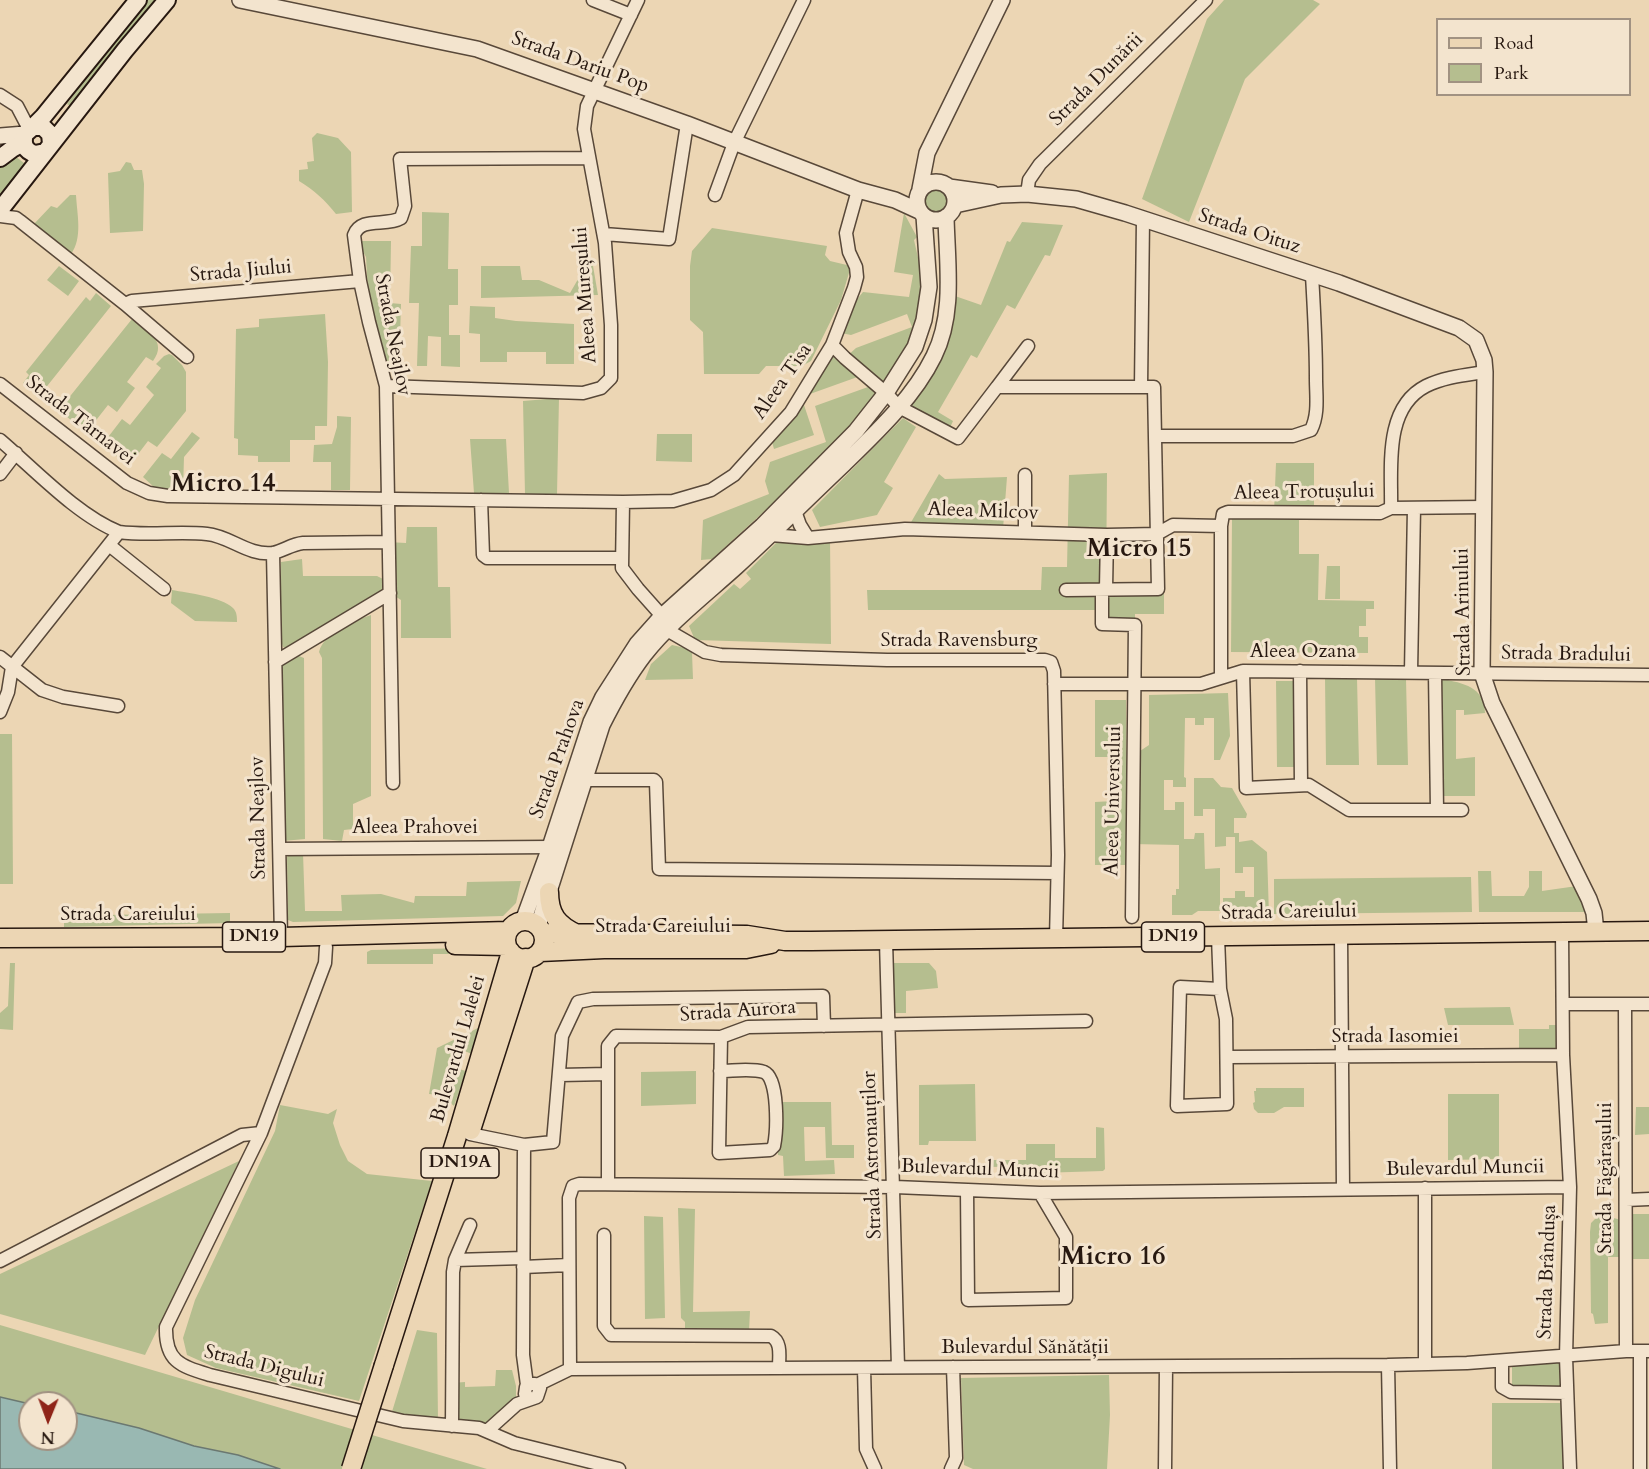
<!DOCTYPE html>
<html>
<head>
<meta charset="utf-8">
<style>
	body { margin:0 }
	#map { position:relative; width:1649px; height:1469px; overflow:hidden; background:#ecd6b4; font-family:Cardo,serif }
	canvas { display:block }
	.legend { position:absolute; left:1436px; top:18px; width:195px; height:78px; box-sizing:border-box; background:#f3e4ce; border:2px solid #a19282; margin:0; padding:8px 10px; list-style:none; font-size:18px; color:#271810 }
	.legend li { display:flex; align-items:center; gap:12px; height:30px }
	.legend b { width:30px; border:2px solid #a19282 }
	.north { position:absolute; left:18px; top:1391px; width:60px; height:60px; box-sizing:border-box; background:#f3e4ce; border:2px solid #a19282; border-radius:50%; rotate:181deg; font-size:16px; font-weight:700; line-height:24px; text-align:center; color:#271810 }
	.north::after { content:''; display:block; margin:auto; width:21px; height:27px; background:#8f2418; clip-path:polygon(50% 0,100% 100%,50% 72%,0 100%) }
</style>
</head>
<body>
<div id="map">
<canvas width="1649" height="1469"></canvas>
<ul class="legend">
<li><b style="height:8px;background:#ecd6b4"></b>Road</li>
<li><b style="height:16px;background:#b5be8f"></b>Park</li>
</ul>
<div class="north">N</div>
</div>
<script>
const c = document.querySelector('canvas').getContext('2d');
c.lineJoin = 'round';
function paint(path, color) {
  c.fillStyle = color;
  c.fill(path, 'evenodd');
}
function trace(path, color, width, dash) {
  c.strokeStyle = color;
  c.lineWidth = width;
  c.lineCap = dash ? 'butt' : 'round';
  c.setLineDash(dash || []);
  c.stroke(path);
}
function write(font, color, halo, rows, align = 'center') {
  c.font = font + ' Cardo,serif';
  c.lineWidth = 6;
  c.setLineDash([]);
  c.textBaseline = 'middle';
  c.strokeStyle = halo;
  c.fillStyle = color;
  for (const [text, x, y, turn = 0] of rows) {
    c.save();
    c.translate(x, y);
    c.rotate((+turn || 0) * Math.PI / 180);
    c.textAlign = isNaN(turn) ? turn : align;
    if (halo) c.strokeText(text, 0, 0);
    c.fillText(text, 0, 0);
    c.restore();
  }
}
paint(new Path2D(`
	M144,0H165L77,110L67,104Z
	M1224,0H1313L1320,4L1245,79L1189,222L1142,199L1207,19Z
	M317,133L338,138L351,152L352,212L336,214C325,200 314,190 299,181V170L308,169L307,162L314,161L312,138Z
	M10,152L29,167L0,202V165Z
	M126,162L131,163L134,170H142L144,184L143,231L110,233L108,173L120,171Z
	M922 201a14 14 0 1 1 28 0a14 14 0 1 1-28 0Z
	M70,195H76C77,214 83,238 71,254L34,224L51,206L57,208Z
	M422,212L449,213L448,269H458V305H449V335H460V367L441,366V337L428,336L427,366H417L419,303H409L411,246H422Z
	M904,213L917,237L914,240L919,262H928L924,320L891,387L866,378L876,393L827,454L712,559L701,560L703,520L769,494L765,481L770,462L826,442L815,406L868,387L863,375L810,394L832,351L845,358L856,348L912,327L907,314L851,335L841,333L853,304L863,292L909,297L913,275L894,272Z
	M1022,222L1063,225L1050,256L1045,255L1015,309L1007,305L977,358L971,355L938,412L953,421L948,432L913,410L912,398C919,390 927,382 933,373C946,353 957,320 955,296L981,305L1007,241L1010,242Z
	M712,228L827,246L825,255L830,261L851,266L841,300L811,361L802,366H766L759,374H704L703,332L690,320V266L692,251Z
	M361,241H391L390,303L401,304L399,372H385L368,293L366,257L361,248Z
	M585,261L593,266L598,295L481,298V266H520L522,280H539L570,293L581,274Z
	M59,266L79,281L68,296L47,280Z
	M96,293L111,306L40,395L23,383L29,375L26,372L86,297L90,301Z
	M470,306L495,307V318L516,321L574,324V364H546V352H507V362H480V334L469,333Z
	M325,314L328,362L327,426H315V440H290V462H258V456L238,455V439L234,438L236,329L259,327V319Z
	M132,319C147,331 168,341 153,361L146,357L127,382L135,388L117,412L108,405L86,433L59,410Z
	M169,354L172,355L182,365L186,372V411L157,447L148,441L129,466L102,445L122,419L130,425L154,395L146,387L161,368L156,364L164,356Z
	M559,398L557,494H525L523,401Z
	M803,402L814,435L774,449L771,438Z
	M337,416L351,417L350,490H331V462H313L314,445L332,444L337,427Z
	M903,418L916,427L884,482L893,488L877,515L820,527L812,510Z
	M192,432L200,438L184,457L183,490L155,488L143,477L162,453L171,459Z
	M657,434H692V462L656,461Z
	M470,439H506L509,493H474Z
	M1276,463H1314V512H1274Z
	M1107,473L1106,589H1164V614H1135V625L1102,624L1101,610H868L867,590H1041L1042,567H1067L1069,475Z
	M939,474L945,479L1007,477L1003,529L910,524Z
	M1232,517H1299V554H1319L1318,600L1374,601V609H1366V626H1359V637H1368V653L1231,652Z
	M407,527H437L438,587H450L451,638H401V600L390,593L388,542L406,543Z
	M830,537L831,644L695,640L689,626L734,584L740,589L751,579L746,573L780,539Z
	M302,559L303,576H377L383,579V597L292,650L283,647L280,637L281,562Z
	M1327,566H1340V599H1325Z
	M172,590C188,593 222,597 233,608C237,612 237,617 237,622L195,621L171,603Z
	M371,615V796L353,804V829L344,830L342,841L323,839L322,658L319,652C324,632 353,621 371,615Z
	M672,645L685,648L692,653L693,679L645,680L651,664Z
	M299,656L304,658L305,839L283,841L280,665L287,659Z
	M1325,678H1357L1359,765H1326Z
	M1375,678L1406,679L1408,765H1377Z
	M1442,679C1463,683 1485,687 1485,713L1464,715V710H1456V759L1475,757V796H1443Z
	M1276,681H1300L1301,767H1277Z
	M1228,693L1230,736L1220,760H1214V718H1204V725H1195V718H1185L1184,777L1186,778V787H1173V780H1164V810H1175V802H1184V839H1194L1195,833H1204L1205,869L1220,868V911H1198L1192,915H1172V895H1176V889H1179V845L1133,844L1134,755L1149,745V695Z
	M1095,700H1126L1127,865H1095V802L1114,801V757H1095Z
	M0,734H12L13,884H0Z
	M1194,778H1213L1221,787L1232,788L1247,814L1246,818H1234V833H1239V842L1252,840L1267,852L1269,916H1236L1223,911V898H1235V891H1245V897H1254V867H1243V873H1235V837H1226V846L1215,847V809H1203V816H1194Z
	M292,852L303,853L305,911H342L341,895L381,894L414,903L415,896H466L467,882L521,881L516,903L503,916L293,922L288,920L287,857Z
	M1478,871H1491L1492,896H1524L1529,887V871H1542V891L1577,886L1589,912H1479Z
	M1471,877L1472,912L1274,914V879Z
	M230,913V923L64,927V921H105L104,915Z
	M472,948V954H433V964H367V952L371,950Z
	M10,963H15L13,1030L0,1029V1013L8,1006Z
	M892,963H929L936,971L938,988L906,991V1013H893Z
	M1510,1007L1514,1025H1448L1444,1008Z
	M1549,1025H1557V1055L1519,1056V1029H1549Z
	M478,1028L472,1054L462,1050L455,1068L466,1071L454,1106L441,1095L429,1094L437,1048Z
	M696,1071V1104L641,1106V1072Z
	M975,1084L976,1141H929L928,1145H919V1085Z
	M1256,1088H1304V1107H1284L1274,1113H1258L1254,1109L1253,1103L1255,1102L1254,1091H1256Z
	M1448,1094H1499V1159L1448,1160Z
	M778,1102H831L832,1145H854V1158H826L825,1127H804L805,1161L834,1160L835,1174L784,1176L783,1156L778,1155Z
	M280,1105L328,1114L337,1109L333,1123L340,1145L348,1161L367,1174L432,1181L359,1401L216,1368L187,1355L183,1338L195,1300L275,1131Z
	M1636,1107H1649V1134L1635,1135Z
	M1096,1127L1104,1128L1105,1169L1103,1171L1039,1173V1166L988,1167V1160H1026V1144H1055V1158H1096Z
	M239,1161L145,1355L0,1314V1274Z
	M678,1208L695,1209L693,1312L750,1311L749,1331H685V1322L681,1318Z
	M1629,1214H1649V1259H1629Z
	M644,1216L663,1217L665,1318L645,1319Z
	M1597,1217H1610L1621,1220V1257H1608V1323L1595,1324L1593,1314L1591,1313L1590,1232L1591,1223Z
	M0,1325L487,1469H0ZM30,1403H66V1439H30Z
	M417,1330L437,1333L438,1421L391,1415Z
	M1560,1363L1562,1386L1512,1385V1365Z
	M496,1370H512L516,1386V1400L488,1426L452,1422V1383L465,1382V1387L495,1386Z
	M1109,1375L1110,1415L1107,1469H973L964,1465L961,1378Z
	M1492,1403H1564L1566,1469H1492Z`), '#b5be8f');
const water = new Path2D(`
	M0,1397L30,1404V1439H66V1410L68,1411L139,1428L194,1446L238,1455L280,1469H0Z`);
paint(water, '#99b8b2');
trace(water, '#6b7871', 1.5);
const minor = new Path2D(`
	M593,0L631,15
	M0,95L17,106L29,129
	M1027,194L1029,180L1040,164L1206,0
	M715,195L734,143L804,0
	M0,216L16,218L20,221L125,304L187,357
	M604,234L669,239L687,124
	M125,304L132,301L360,281
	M832,345L845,358L886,393L899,407L958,438L997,387H1154L1158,589L1066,590
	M0,384L127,483L149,493L168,496L623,502L673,501L711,490L734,475L791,412L832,345L854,288L857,277L856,267L849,252L846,233L858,190
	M386,386L583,393L601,388L611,378V325L605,243L584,129L587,106L638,0
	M997,387L1028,346
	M1141,387L1143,219
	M1155,436H1293L1311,430C1319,414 1316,396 1316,379C1316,344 1314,309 1312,275
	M0,440C34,469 78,516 119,532C148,536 177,531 207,534C230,536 248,556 273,553C283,551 292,544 303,543L388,542
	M0,474L16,453
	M1025,475V532
	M481,500L483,555L487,558H622
	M623,502L622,568L638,589L662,616L667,630L705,652L721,655L887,660H1045L1051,662L1054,671L1058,855L1056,939
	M1391,508C1392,469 1383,408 1426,386C1444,377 1466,375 1485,372
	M795,511L800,525L808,538
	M1221,526V677
	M767,531L771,535L808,538L905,529L1107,535L1157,534L1173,525L1221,526L1223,514L1228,512L1380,513L1391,508L1484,507
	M109,545L164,589
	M273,553L281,937
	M1102,589V624L1135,625L1132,917
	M1106,589L1107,535
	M0,657L42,690L63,697L118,706
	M275,662L390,593
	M1243,671L1246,788L1309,785L1349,810H1462
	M1300,671L1301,785
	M1411,672L1414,508
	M1435,673L1437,810
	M1054,684H1201L1243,671L1649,675
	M0,712L8,692L12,667L119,532
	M583,780H654L656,782L659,869L1057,873
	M393,783L386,386L369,322L360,281L354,235C361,216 386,227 401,218L405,206L400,159L589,158
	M280,849L550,847
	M1562,932L1563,1055L1570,1187L1566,1357L1570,1469
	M1341,936L1343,1189
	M1218,937L1220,989L1226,1019L1227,1104L1177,1106L1180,987L1220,989
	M886,941L898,1367
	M1563,1004H1649
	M1625,1004L1626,1351
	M1228,1057L1563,1055
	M720,1071C733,1071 752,1068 764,1072C779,1078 777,1131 774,1146L770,1150L719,1153L721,1037
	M560,1075L608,1074
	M261,1133L166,1327C165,1362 181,1366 210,1375L403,1421L479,1428L514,1443L619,1469
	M470,1134L524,1145L553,1142L562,1036L578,1002L593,999L823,996L824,1026
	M524,1145L523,1355L527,1385
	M608,1184V1046L616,1036L721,1037L748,1027L1086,1021
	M967,1190L968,1300L1066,1298V1237L1040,1193
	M1626,1200L1649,1199
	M604,1235V1326L611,1335L771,1336C782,1342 779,1356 779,1367
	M455,1260L523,1258
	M0,1261L242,1135L261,1133L325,963L326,947
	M523,1267L569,1265
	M1640,1351V1469
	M1502,1361V1387L1511,1392L1567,1393
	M1425,1363V1188
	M1388,1365L1390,1469
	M864,1368L866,1449L875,1469
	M570,1369L569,1198L573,1186L579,1184L895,1187L1040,1193L1570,1187
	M537,1385L570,1369L1388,1365L1467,1363L1626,1351H1649
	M452,1426L453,1272L455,1260L470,1225
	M487,1431L517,1404L537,1397L540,1388L535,1384H529L526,1387L525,1394L529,1398
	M951,1469L956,1458L953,1367
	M1165,1469L1166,1367`);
const tertiary = new Path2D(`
	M240,0L477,49L687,124L858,190L895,200L919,211
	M0,136L25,134
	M917 201a19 19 0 1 1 38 0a19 19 0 1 1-38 0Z
	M949,187L992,193
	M920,189L927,153L1002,0
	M955,205L1001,195L1027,194L1076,199L1125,213L1339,283L1459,328L1476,340L1484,360L1485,372L1482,673L1492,703L1589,899L1594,913L1596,932
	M523,921L550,847L591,722L603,697L637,644L662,616L762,526L856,431L886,393L915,347L924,320L929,287L924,216
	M538,926L602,725C614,701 628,676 644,655C670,622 705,595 736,567C773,533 808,498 844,464C877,432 914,397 934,356C955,314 947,263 946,217`);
const secondary = new Path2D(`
	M33,127L43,117L138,0
	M45,152L35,154C25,151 22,144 25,134L33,127H43L50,134L51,144
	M0,158L12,149L23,143
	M0,210L125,50L167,0`);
const primary = new Path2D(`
	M549,892C549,915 558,925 577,934
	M506 940a19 19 0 1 1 38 0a19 19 0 1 1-38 0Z
	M543,933L747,935L785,941H811L1649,931
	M0,938L281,937L508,931
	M455,945L507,946
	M540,952L604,949H746L771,944
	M471,1130L526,958
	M384,1365L457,1136L511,952`);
trace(minor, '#584839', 15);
trace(tertiary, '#584839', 18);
trace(secondary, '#271810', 20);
trace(primary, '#271810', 21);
trace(minor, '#f3e4ce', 12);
trace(tertiary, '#f3e4ce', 15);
trace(secondary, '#f3e4ce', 16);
trace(primary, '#ecd6b4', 18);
const primaryBridge = new Path2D(`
	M351,1469L384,1365`);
trace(primaryBridge, '#271810', 21, []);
trace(primaryBridge, '#ecd6b4', 18);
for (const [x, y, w] of [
	[254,937,63],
	[1173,937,63],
	[460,1163,78]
]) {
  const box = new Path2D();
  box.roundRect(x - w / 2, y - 15, w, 30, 4.5);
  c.fillStyle = '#f3e4ce';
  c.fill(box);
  trace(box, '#271810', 1.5);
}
write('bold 18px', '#271810', null, [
	["DN19",254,937],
	["DN19",1173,937],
	["DN19A",460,1163]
]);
write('20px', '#271810', '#f3e4ce', [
	["Strada Dariu Pop",580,63,20],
	["Strada Dunării",1097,80,-45],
	["Strada Oituz",1249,232,18],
	["Strada Jiului",241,272,-5],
	["Aleea Mureșului",586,295,-94],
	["Strada Neajlov",392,335,79],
	["Aleea Tisa",783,382,-55],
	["Strada Târnavei",80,421,38],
	["Aleea Trotușului",1304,493,-1],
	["Aleea Milcov",983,512,2],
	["Strada Arinului",1464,612,-91],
	["Strada Ravensburg",959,641],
	["Aleea Ozana",1303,652],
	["Strada Bradului",1566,655,1],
	["Strada Prahova",558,759,-70],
	["Aleea Universului",1114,801,-89],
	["Strada Neajlov",259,818,-91],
	["Aleea Prahovei",415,828],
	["Strada Careiului",1289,913,-1],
	["Strada Careiului",128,915],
	["Strada Careiului",663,927],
	["Strada Aurora",738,1012,-4],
	["Strada Iasomiei",1395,1037],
	["Bulevardul Lalelei",459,1049,-74],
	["Strada Astronauților",873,1155,-92],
	["Bulevardul Muncii",1465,1169,-1],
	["Bulevardul Muncii",980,1170,2],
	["Strada Făgărașului",1606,1178,-90],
	["Strada Brândușa",1548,1272,-88],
	["Bulevardul Sănătății",1025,1348],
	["Strada Digului",264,1367,14]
]);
write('bold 26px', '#271810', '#f3e4ce', [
	["Micro 14",223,485],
	["Micro 15",1139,550],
	["Micro 16",1113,1258]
]);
</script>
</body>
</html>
